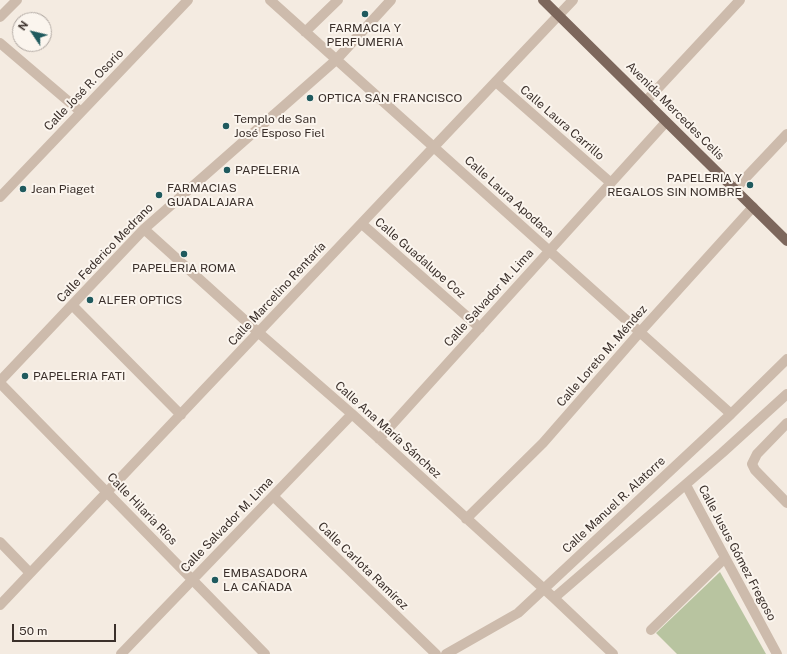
<!DOCTYPE html>
<html>
<head>
<meta charset="utf-8">
<style>
	body { margin:0 }
	#map { position:relative; width:787px; height:654px; overflow:hidden; background:#f4ebe1; font-family:"Public Sans",sans-serif }
	canvas { display:block }
	.north { position:absolute; left:12px; top:12px; width:40px; height:40px; box-sizing:border-box; background:#fbf5ee; border:1px solid #aea6a0; border-radius:50%; rotate:305deg; font-size:11px; font-weight:700; line-height:16px; text-align:center; color:#3b302b }
	.north::after { content:''; display:block; margin:auto; width:14px; height:18px; background:#1f5a5e; clip-path:polygon(50% 0,100% 100%,50% 72%,0 100%) }
	.scale { position:absolute; left:12px; top:624px; width:104px; height:18px; box-sizing:border-box; border:2px solid #3b302b; border-top:0; padding-left:5px; font-size:12px; line-height:14px; white-space:nowrap; color:#3b302b; -webkit-text-stroke:3px #fbf5ee; paint-order:stroke }
</style>
</head>
<body>
<div id="map">
<canvas width="787" height="654"></canvas>
<div class="north">N</div>
<div class="scale">50 m</div>
</div>
<script>
const c = document.querySelector('canvas').getContext('2d');
c.lineJoin = 'round';
function paint(path, color) {
  c.fillStyle = color;
  c.fill(path, 'evenodd');
}
function trace(path, color, width, dash) {
  c.strokeStyle = color;
  c.lineWidth = width;
  c.lineCap = dash ? 'butt' : 'round';
  c.setLineDash(dash || []);
  c.stroke(path);
}
function write(font, color, halo, rows, align = 'center') {
  c.font = font + ' "Public Sans",sans-serif';
  c.lineWidth = 4;
  c.setLineDash([]);
  c.textBaseline = 'middle';
  c.strokeStyle = halo;
  c.fillStyle = color;
  for (const [text, x, y, turn = 0] of rows) {
    c.save();
    c.translate(x, y);
    c.rotate((+turn || 0) * Math.PI / 180);
    c.textAlign = isNaN(turn) ? turn : align;
    if (halo) c.strokeText(text, 0, 0);
    c.fillText(text, 0, 0);
    c.restore();
  }
}
paint(new Path2D(`
	M720,572L766,654H677L656,633Z`), '#b8c4a0');
trace(new Path2D(`
	M270,0L731,414
	M0,17L17,0
	M305,32L338,0
	M0,43L81,112
	M496,82L611,183
	M646,101L740,0
	M735,189L787,134
	M0,197L188,0
	M362,224L480,328
	M144,229L259,333L352,414L554,598L613,654
	M72,305L181,415
	M0,381L144,229L336,60L391,0
	M0,383L265,654
	M787,423L757,454L752,464L755,470L787,503
	M379,439L666,122
	M686,485L777,654
	M273,496L436,654
	M466,519L543,443L640,332L753,207
	M0,542L30,573
	M554,598L722,453L787,394
	M0,605L573,0
	M651,630L725,558
	M121,654L352,414
	M446,654L518,613L731,414L787,359`), '#cdbbac', 10);
trace(new Path2D(`
	M543,0L787,241`), '#7d675c', 10);
for (const [x, y, r, color] of [
	[365,14,4,"#1f5a5e"],
	[310,98,4,"#1f5a5e"],
	[226,126,4,"#1f5a5e"],
	[227,170,4,"#1f5a5e"],
	[750,185,4,"#1f5a5e"],
	[23,189,4,"#1f5a5e"],
	[159,195,4,"#1f5a5e"],
	[184,254,4,"#1f5a5e"],
	[90,300,4,"#1f5a5e"],
	[25,376,4,"#1f5a5e"],
	[215,580,4,"#1f5a5e"]
]) {
  const dot = new Path2D();
  dot.arc(x, y, r, 0, 2 * Math.PI);
  c.fillStyle = color;
  c.fill(dot);
  trace(dot, '#fbf5ee', 1.5);
}
write('12px', '#3b302b', '#fbf5ee', [
	["FARMACIA Y",365,28,"center"],
	["PERFUMERIA",365,42,"center"],
	["OPTICA SAN FRANCISCO",318,98],
	["Templo de San",234,119],
	["José Esposo Fiel",234,133],
	["PAPELERIA",235,170],
	["PAPELERIA Y",742,178,"right"],
	["REGALOS SIN NOMBRE",742,192,"right"],
	["FARMACIAS",167,188],
	["GUADALAJARA",167,202],
	["Jean Piaget",31,189],
	["PAPELERIA ROMA",184,268,"center"],
	["ALFER OPTICS",98,300],
	["PAPELERIA FATI",33,376],
	["EMBASADORA",223,573],
	["LA CAÑADA",223,587]
], 'left');
write('12px', '#3b302b', '#fbf5ee', [
	["Calle José R. Osorio",84,90,-46],
	["Avenida Mercedes Celis",675,111,45],
	["Calle Laura Carrillo",562,123,41],
	["Calle Laura Apodaca",509,197,42],
	["Calle Federico Medrano",105,253,-46],
	["Calle Guadalupe Coz",420,258,41],
	["Calle Marcelino Rentaría",277,294,-47],
	["Calle Salvador M. Lima",489,298,-48],
	["Calle Loreto M. Méndez",602,356,-49],
	["Calle Ana María Sánchez",388,430,42],
	["Calle Manuel R. Alatorre",614,505,-43],
	["Calle Hilaria Ríos",142,509,46],
	["Calle Salvador M. Lima",227,525,-46],
	["Calle Jusus Gómez Fregoso",737,553,62],
	["Calle Carlota Ramírez",363,566,44]
]);
</script>
</body>
</html>
